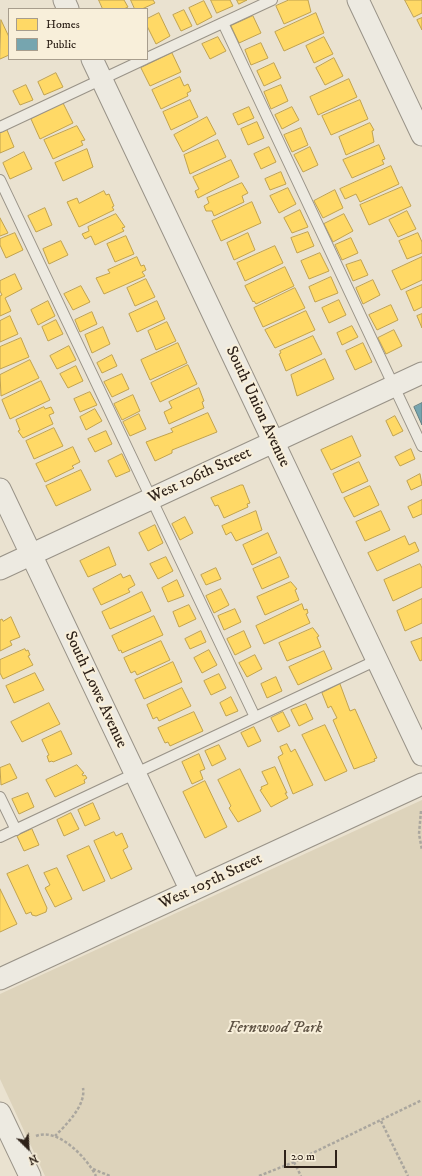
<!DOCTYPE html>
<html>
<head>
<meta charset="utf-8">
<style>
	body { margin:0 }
	#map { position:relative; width:422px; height:1176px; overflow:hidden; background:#eae2d0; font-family:"IM FELL DW Pica",serif }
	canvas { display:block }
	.legend { position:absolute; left:8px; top:8px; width:140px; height:52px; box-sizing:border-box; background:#f8efda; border:1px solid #a79d8d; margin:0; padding:5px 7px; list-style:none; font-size:12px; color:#2e2219 }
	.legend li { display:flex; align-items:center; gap:8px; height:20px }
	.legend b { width:20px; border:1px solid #a79d8d }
	.north { position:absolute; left:8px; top:1128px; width:40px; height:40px; -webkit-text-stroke:3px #f8efda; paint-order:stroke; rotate:156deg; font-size:11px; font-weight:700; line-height:16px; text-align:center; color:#2e2219 }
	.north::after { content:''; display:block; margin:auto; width:14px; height:18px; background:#2e2219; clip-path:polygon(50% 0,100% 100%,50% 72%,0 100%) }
	.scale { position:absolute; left:284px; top:1150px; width:53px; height:18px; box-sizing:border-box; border:2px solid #2e2219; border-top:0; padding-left:5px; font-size:12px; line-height:14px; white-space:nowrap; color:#2e2219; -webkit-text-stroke:3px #f8efda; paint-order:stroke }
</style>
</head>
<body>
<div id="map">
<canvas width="422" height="1176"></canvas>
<ul class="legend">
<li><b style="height:11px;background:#ffd966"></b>Homes</li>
<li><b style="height:11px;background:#76a5af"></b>Public</li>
</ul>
<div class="north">N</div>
<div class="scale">20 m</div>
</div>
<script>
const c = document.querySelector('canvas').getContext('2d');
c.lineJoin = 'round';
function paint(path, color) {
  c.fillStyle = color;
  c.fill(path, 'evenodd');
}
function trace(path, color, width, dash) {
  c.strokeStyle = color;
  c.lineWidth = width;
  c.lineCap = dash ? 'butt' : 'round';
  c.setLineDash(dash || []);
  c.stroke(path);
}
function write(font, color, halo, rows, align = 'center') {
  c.font = font + ' "IM FELL DW Pica",serif';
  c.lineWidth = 4;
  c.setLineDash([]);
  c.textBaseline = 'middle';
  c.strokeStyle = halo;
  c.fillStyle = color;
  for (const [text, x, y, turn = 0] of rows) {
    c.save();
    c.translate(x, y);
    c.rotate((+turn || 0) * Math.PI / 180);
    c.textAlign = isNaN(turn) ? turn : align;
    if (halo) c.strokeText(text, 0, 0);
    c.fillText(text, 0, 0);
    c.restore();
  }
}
paint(new Path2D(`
	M422,800V1176H45L0,1079V994Z`), '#ddd3bb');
const homes = new Path2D(`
	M99,0H124L128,7L124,9H103Z
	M131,0H153L155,3L142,9H135Z
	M211,0H230L233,6L217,13Z
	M237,0H247L239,4Z
	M289,0H308L311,12L284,24L276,6Z
	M405,0H422V13L414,17Z
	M204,1L212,17L197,25L189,8Z
	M184,10L192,26L181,31L173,15Z
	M159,13L170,36L156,44L147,26V19Z
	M316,13L324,33L284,51L275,32Z
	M253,16L261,33L239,43L231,26Z
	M422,18V30L417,20Z
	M1,20L9,37V55L0,59Z
	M218,37L226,51L210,59L202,44Z
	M324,37L333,54L314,63L306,46Z
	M261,43L268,58L251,65L245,50Z
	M172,53L181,72L150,86L141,68Z
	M334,58L343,76L325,85L316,68Z
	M274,63L281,78L264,86L257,71Z
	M56,73L63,87L44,95L38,82Z
	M180,77L184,86L188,84L191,91L187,93L188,96L161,109L152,90Z
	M349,79L357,97L318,115L310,97Z
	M26,85L33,100L20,105L13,91Z
	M281,85L288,101L271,109L264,92Z
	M190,100L198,117L171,130L163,112Z
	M360,100L368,119L331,135L322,116Z
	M63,103L73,123L40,139L31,119Z
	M249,107L254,118L238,125L233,114Z
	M292,107L299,120L282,129L275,115Z
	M207,117L216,134L183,152L174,135Z
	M257,122L264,138L248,145L241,129Z
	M370,123L374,130L372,131L374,142L346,155L339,137Z
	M77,126L85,140L81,141L83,145L53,159L44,140Z
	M301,128L308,145L292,152L284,135Z
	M7,130L14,147L0,153V133Z
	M218,140L226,157L190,174L184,155Z
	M379,145L385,159L382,160L384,164L352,178L343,160Z
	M269,147L276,162L261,169L254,154Z
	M310,147L318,165L303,172L294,155Z
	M87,149L93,167L63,181L55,163Z
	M24,152L32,169L10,179L3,163Z
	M231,160L239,177L198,198L195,191L199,189L193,177Z
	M391,166L399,184L360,202L356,194L345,199L340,189Z
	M281,172L286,184L270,190L265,179Z
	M242,183L248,193L242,196L244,202L214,216L212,211H206L204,206L209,203L207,198Z
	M402,187L411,206L369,225L360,205Z
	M288,188L296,204L279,213L270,196Z
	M335,190L343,208L323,218L314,201Z
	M104,191L106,195L109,194L114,206L112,207L114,210L79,227L67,202L77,198L79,203Z
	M252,202L261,223L221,241L212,221Z
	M45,208L52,225L36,232L28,216Z
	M300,210L308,227L292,233L284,218Z
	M407,211L416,229L398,237L389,220Z
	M116,214L125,227L122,228L124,231L95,245L91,236L85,239L82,234L89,231L88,227Z
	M344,214L353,231L333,242L324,224Z
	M0,218L8,233L0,236Z
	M308,232L314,246L297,253L291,238Z
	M15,233L23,250L6,258L0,245V239Z
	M248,233L255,250L234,260L227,243Z
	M418,233L422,242V253L407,259L399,241Z
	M126,236L134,254L115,262L107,244Z
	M351,238L358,253L342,260L335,245Z
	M61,241L68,255L49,264L43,249Z
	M275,246L283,263L245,281L237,263Z
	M320,253L329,271L309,279L301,261Z
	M137,257L141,266L144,265L146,270L142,272L145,276L104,294L96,278L110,273L108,270Z
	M422,257V280L401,290L392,271Z
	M361,260L368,275L353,281L346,265Z
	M285,267L294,286L256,304L254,301L253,302L245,286Z
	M15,274L22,289L5,298L11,311L0,316V296L2,295L0,291V281Z
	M331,277L338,293L315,302L309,287Z
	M146,279L155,297L135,306L127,288Z
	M373,280L380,295L363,304L356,288Z
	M422,285V307L414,311L406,292Z
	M81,286L90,302L73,310L64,294Z
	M295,288L305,308L263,327L254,308Z
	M339,300L346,315L329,323L322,308Z
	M48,301L55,316L38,325L31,310Z
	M157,301L165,319L137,332L129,314Z
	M391,305L398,320L377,330L369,315Z
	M306,311L315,330L275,348L265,330Z
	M92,312L97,324L80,332L75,320Z
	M422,314V328L417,316Z
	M10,316L18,334L0,342V321Z
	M56,320L63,334L48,341L42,327Z
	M167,322L176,341L156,350L148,331Z
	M352,326L358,337L342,345L337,333Z
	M103,327L110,344L92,353L85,335Z
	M394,330L402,346L386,354L378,338Z
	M313,336L322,354L286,371L279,354L281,353L280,351Z
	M21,338L29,357L0,369V347Z
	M178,343L187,363L150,380L141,360Z
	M363,343L372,362L355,370L346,351Z
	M69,346L76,360L57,369L50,356Z
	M112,355L117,366L102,373L97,363Z
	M325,359L334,379L297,396L291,375Z
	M30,360L39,378L1,396L0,375Z
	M188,365L197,384L160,402L151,383Z
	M76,366L83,381L68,388L60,374Z
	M122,374L129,389L112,397L104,382Z
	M41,381L50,400L10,419L2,400Z
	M199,388L204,401L202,402L204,408L169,424L164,412L172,408L169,402Z
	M90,392L97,405L80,412L74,399Z
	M133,395L140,411L122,420L114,404Z
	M44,407L45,409L51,407L54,413L49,415L53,424L23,438L18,431L20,430L16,420Z
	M95,409L102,421L86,430L80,417Z
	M208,413L217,432L172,450V453L155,461L146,442L173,432L171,429Z
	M139,414L146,429L130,436L123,422Z
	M395,416L403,431L393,436L386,421Z
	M54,428L63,446L34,459L26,441Z
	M106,431L112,444L95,452L88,439Z
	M352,436L361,456L331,470L321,450Z
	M73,447L80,462L72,466L74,468L45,482L36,464Z
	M411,449L415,459L400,466L395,457Z
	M122,454L130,471L116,477L108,461Z
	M359,462L368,481L342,493L333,474Z
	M81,470L91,490L56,506L46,486Z
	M420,474L422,485L411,490L407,481Z
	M241,485H243L250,503L247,504L248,507L224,518L218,505L215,506L211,498Z
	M370,486L379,505L354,517L344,498Z
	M422,500V514L413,518L408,507Z
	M256,511L262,530L236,541L231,532L226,535L222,526Z
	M381,511L390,530L365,541L356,522Z
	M185,517L193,533L180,540L172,524Z
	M155,525L163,543L148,551L139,533Z
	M268,533L277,553L252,565L243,545Z
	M405,536L409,545L415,542L419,551L377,571L368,553Z
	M109,547L116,565L88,577L80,561Z
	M166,557L173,571L158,579L150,564Z
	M280,557L289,577L262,589L253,569Z
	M420,564L422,568V587L393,601L384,580Z
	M216,568L221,579L206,585L201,575Z
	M121,574L123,578L130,575L135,585L128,589L130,592L101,605L93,589Z
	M177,580L184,596L168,602L162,588Z
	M291,582L297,589L295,590L299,600L265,615L257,597Z
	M221,589L229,605L214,613L206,596Z
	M142,592L151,611L110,629L102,612Z
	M422,599V623L405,631L397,611Z
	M302,604L304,610L307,609L308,613L306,614L310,623L264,644L256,626Z
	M189,605L196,619L179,627L173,612Z
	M235,609L241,622L224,630L218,616Z
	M154,616L163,635L122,653L121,650L119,651L112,636Z
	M11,617L20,637L10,641L12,645L0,651V620L2,619L3,621Z
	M313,628L319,636L317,637L321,647L287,661L279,643Z
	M201,631L206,642L190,649L185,639Z
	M244,631L251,647L235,655L227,639Z
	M422,638V660L420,661L411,642Z
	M161,641L170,660L137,675L135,671L131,673L124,658Z
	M25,649L26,651L28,650L30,655L28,656L33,665L3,679L0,673V660Z
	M209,650L217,665L202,673L194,658Z
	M324,651L332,669L298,685L289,667Z
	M255,655L262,669L247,677L239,663Z
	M173,662L182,682L144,699L135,680Z
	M35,673L44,690L14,703L6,686Z
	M219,674L226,688L211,695L204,681Z
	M276,677L282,691L267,698L261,684Z
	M340,684L350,711L355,709L377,758L374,759L375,761L357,768L354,769L333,720L337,718L331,706L328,708L322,693Z
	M182,688L191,706L159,721L157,717L153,719L147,705Z
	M231,697L238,711L226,716L220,703Z
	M49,703L60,724L22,742L11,722Z
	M306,704L313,719L299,726L291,710Z
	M194,712L203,731L170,746L168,742L165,743L158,728Z
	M283,712L290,726L278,732L271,718Z
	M325,725L347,771L325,781L302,735Z
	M254,727L261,741L248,747L241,733Z
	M61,731L72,754L53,762L52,761L49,762L47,756L49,755L42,740Z
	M287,744L291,752L295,749L313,785L293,794L278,757L283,754L280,747Z
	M219,745L226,759L212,766L205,751Z
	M199,754L205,769L200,771L203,779L192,784L182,762Z
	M10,764L17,778L1,785L0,768Z
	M77,765L84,773L82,774L83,776L85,775L87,778L84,780L85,783L55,797L46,780Z
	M275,767L287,793H285L288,798L271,807L260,790L262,789L261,787L268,784L262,772Z
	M240,769L261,811L238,822L229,808L231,806L218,780Z
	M205,781L227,827L205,838L183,792Z
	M28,793L34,807L19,814L12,799Z
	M93,803L100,819L85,826L78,810Z
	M71,813L79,829L64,836L57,820Z
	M32,829L39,845L24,851L17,836Z
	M114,832L116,836L122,833L128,847L123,850L132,869L111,879L94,841Z
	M89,846L105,881L83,891L67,856Z
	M28,865L47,908L46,912L36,916L32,915L31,912L26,914L7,874Z
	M57,868L72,899L55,907L45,888L50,885L44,873Z
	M0,889L17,924L0,932Z`);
paint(homes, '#ffd966');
trace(homes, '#c0a24f', 1);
const public = new Path2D(`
	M422,403V425L414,407Z`);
paint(public, '#76a5af');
trace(public, '#607e82', 1);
const service = new Path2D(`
	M223,23L422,446
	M147,58L272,0
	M0,127L145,59
	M0,180L255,717
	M0,797L16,830
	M0,837L377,660`);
const minor = new Path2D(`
	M64,0L68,9
	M358,0L422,135
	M92,59L422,755
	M0,489L191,891
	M0,569L422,373
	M0,979L422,784
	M0,1113L30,1176`);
trace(service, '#999388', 12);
trace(minor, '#999388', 23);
trace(new Path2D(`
	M421,811L419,834L422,850
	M381,1121L408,1176
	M36,1136C58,1127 87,1158 96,1176
	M55,1136C67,1124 86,1105 83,1088
	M294,1162L301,1176
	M93,1169L110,1176
	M259,1176L294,1162L422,1100`), '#aaa69e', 2.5, [3, 2]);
trace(service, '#edeae1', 10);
trace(minor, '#edeae1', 21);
write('16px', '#2e2219', '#f8efda', [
	["South Union Avenue",257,407,65],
	["West 106th Street",200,476,-25],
	["South Lowe Avenue",95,690,65],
	["West 105th Street",211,882,-25]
]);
write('italic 16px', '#5f5344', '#f8efda', [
	["Fernwood Park",275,1029]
]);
</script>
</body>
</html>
